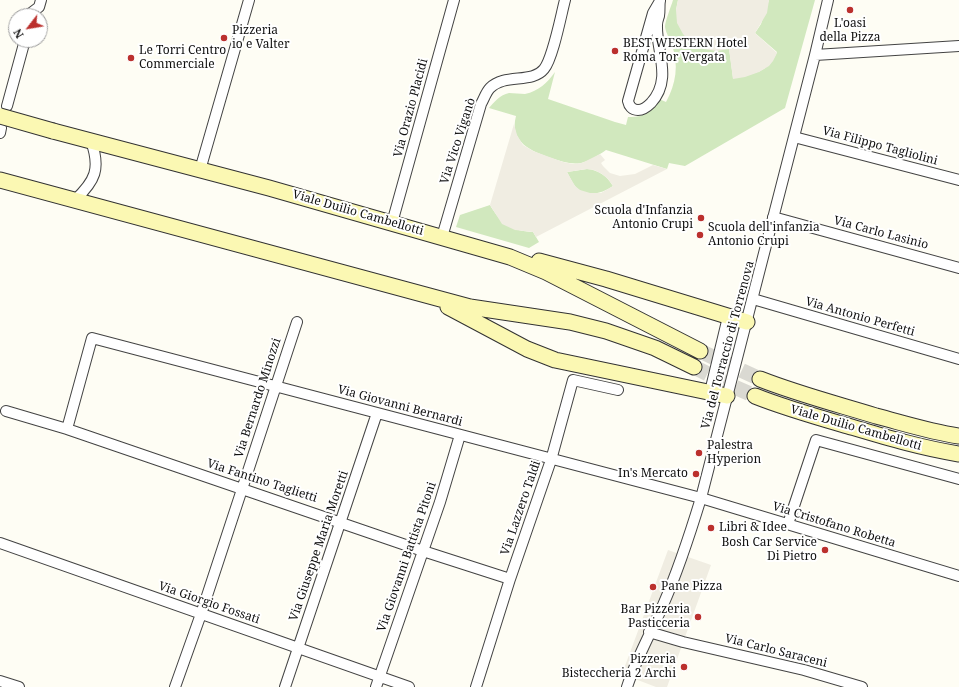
<!DOCTYPE html>
<html>
<head>
<meta charset="utf-8">
<style>
	body { margin:0 }
	#map { position:relative; width:959px; height:687px; overflow:hidden; background:#fefdf4; font-family:"Noto Serif",serif }
	canvas { display:block }
	.north { position:absolute; left:8px; top:8px; width:40px; height:40px; box-sizing:border-box; background:#fff; border:1px solid #9f9f9f; border-radius:50%; rotate:239deg; font-size:11px; font-weight:700; line-height:16px; text-align:center; color:#101010 }
	.north::after { content:''; display:block; margin:auto; width:14px; height:18px; background:#bb302d; clip-path:polygon(50% 0,100% 100%,50% 72%,0 100%) }
</style>
</head>
<body>
<div id="map">
<canvas width="959" height="687"></canvas>
<div class="north">N</div>
</div>
<script>
const c = document.querySelector('canvas').getContext('2d');
c.lineJoin = 'round';
function paint(path, color) {
  c.fillStyle = color;
  c.fill(path, 'evenodd');
}
function trace(path, color, width, dash) {
  c.strokeStyle = color;
  c.lineWidth = width;
  c.lineCap = dash ? 'butt' : 'round';
  c.setLineDash(dash || []);
  c.stroke(path);
}
function write(font, color, halo, rows, align = 'center') {
  c.font = font + ' "Noto Serif",serif';
  c.lineWidth = 4;
  c.setLineDash([]);
  c.textBaseline = 'middle';
  c.strokeStyle = halo;
  c.fillStyle = color;
  for (const [text, x, y, turn = 0] of rows) {
    c.save();
    c.translate(x, y);
    c.rotate((+turn || 0) * Math.PI / 180);
    c.textAlign = isNaN(turn) ? turn : align;
    if (halo) c.strokeText(text, 0, 0);
    c.fillText(text, 0, 0);
    c.restore();
  }
}
paint(new Path2D(`
	M673,0H678L676,10L716,51L729,48L733,78C753,74 768,73 777,52L755,33L761,24L769,0H815L785,108L685,166L669,163L667,169L606,150C599,155 590,161 581,163C571,165 561,161 551,158C531,151 509,142 516,116L489,108C494,102 500,95 509,93C514,93 520,94 525,94C539,91 547,83 555,72L548,99L615,122L626,125L628,117C643,118 651,112 659,99L666,102C676,84 679,65 672,45C670,40 666,33 665,27C665,21 671,7 673,0Z
	M587,169C599,170 607,176 613,186C602,194 585,198 575,186C572,182 569,176 567,172Z
	M490,205C501,224 511,231 533,232L539,242L529,248L456,227L460,215Z`), '#d1e8be');
paint(new Path2D(`
	M678,0H769L767,13L755,33L777,53L773,61L769,66L759,72L745,77L733,79L729,49L717,51L704,49L692,44L683,34L677,23L676,10Z
	M514,124L517,135L523,145L533,151L563,162L573,164L582,163L600,154L605,160L601,163L603,166L610,173L620,176L635,174L653,165L667,169L536,237L533,232L515,230L502,224L490,205ZM587,169L594,170L602,174L608,179L613,186L601,193H590L580,190L575,186L567,172Z
	M668,550L711,565L667,687H656L622,674Z`), '#f0ede2');
trace(new Path2D(`
	M700,351L760,379
	M694,367L732,386L755,396`), '#dad9d2', 15, [15, 8]);
const street = new Path2D(`
	M660,1L653,13L628,101C629,106 632,110 638,110C644,110 648,106 651,103C673,79 656,51 657,25C657,21 658,19 659,16C660,11 659,5 660,0
	M30,16L31,13L39,7L41,0
	M815,55L959,46
	M7,106L25,40
	M0,133L1,128
	M794,137L959,180
	M200,170L249,0
	M75,200C95,181 101,169 91,141
	M773,217L959,268
	M392,223L454,0
	M442,237L481,104C484,99 486,92 490,88C505,73 532,84 544,69C553,58 561,15 565,0
	M753,299L959,359
	M710,392L728,317
	M6,411L67,429L423,551L510,579
	M67,429L92,338L701,498L959,576
	M788,524L816,440L959,479
	M0,543L409,687
	M649,632L683,642L804,670L862,687
	M0,681L19,687
	M175,687L201,614L297,322
	M285,687L377,413
	M376,687L440,502L460,435
	M476,687L510,579L551,460L573,380L618,390
	M627,687C636,659 651,633 663,605C678,571 690,534 701,498L815,55L828,0`);
const secondary = new Path2D(`
	M53,131L269,188L510,257L546,272L700,351
	M0,180L470,307L570,322L606,331L655,348L694,367
	M539,261L606,279L747,322
	M448,307L527,349L555,360L727,396
	M760,379C798,394 837,404 876,416C903,423 931,432 959,436
	M755,396C785,408 817,417 848,426C885,437 921,448 959,454`);
trace(street, '#434343', 12);
trace(secondary, '#323232', 17);
trace(street, '#fff', 10);
trace(secondary, '#fbf8b3', 15);
const secondaryBridge = new Path2D(`
	M0,116L53,131`);
trace(secondaryBridge, '#323232', 17, []);
trace(secondaryBridge, '#fbf8b3', 15);
for (const [x, y, r, color] of [
	[850,10,4,"#bb302d"],
	[224,38,4,"#bb302d"],
	[615,51,4,"#bb302d"],
	[131,58,4,"#bb302d"],
	[701,218,4,"#bb302d"],
	[700,235,4,"#bb302d"],
	[699,453,4,"#bb302d"],
	[696,474,4,"#bb302d"],
	[711,528,4,"#bb302d"],
	[825,550,4,"#bb302d"],
	[653,587,4,"#bb302d"],
	[698,617,4,"#bb302d"],
	[684,667,4,"#bb302d"]
]) {
  const dot = new Path2D();
  dot.arc(x, y, r, 0, 2 * Math.PI);
  c.fillStyle = color;
  c.fill(dot);
  trace(dot, '#fff', 1.5);
}
write('12px', '#101010', '#fff', [
	["L'oasi",850,24,"center"],
	["della Pizza",850,38,"center"],
	["Pizzeria",232,31],
	["io e Valter",232,45],
	["BEST WESTERN Hotel",623,44],
	["Roma Tor Vergata",623,58],
	["Le Torri Centro",139,51],
	["Commerciale",139,65],
	["Scuola d'Infanzia",693,211,"right"],
	["Antonio Crupi",693,225,"right"],
	["Scuola dell'infanzia",708,228],
	["Antonio Crupi",708,242],
	["Palestra",707,446],
	["Hyperion",707,460],
	["In's Mercato",688,474,"right"],
	["Libri & Idee",719,528],
	["Bosh Car Service",817,543,"right"],
	["Di Pietro",817,557,"right"],
	["Pane Pizza",661,587],
	["Bar Pizzeria",690,610,"right"],
	["Pasticceria",690,624,"right"],
	["Pizzeria",676,660,"right"],
	["Bisteccheria 2 Archi",676,674,"right"]
], 'left');
write('12px', '#101010', '#fff', [
	["Via Orazio Placidi",411,108,-75],
	["Via Vico Viganò",458,141,-72],
	["Via Filippo Tagliolini",880,146,15],
	["Viale Duilio Cambellotti",358,213,16],
	["Via Carlo Lasinio",881,233,15],
	["Via Antonio Perfetti",860,317,16],
	["Via del Torraccio di Torrenova",728,345,-75],
	["Via Bernardo Minozzi",258,398,-72],
	["Via Giovanni Bernardi",400,406,15],
	["Viale Duilio Cambellotti",856,428,16],
	["Via Fantino Taglietti",262,481,18],
	["Via Lazzero Taldi",521,508,-71],
	["Via Cristofano Robetta",834,525,17],
	["Via Giuseppe Maria Moretti",319,546,-71],
	["Via Giovanni Battista Pitoni",407,557,-71],
	["Via Giorgio Fossati",209,603,19],
	["Via Carlo Saraceni",776,651,14]
]);
</script>
</body>
</html>
